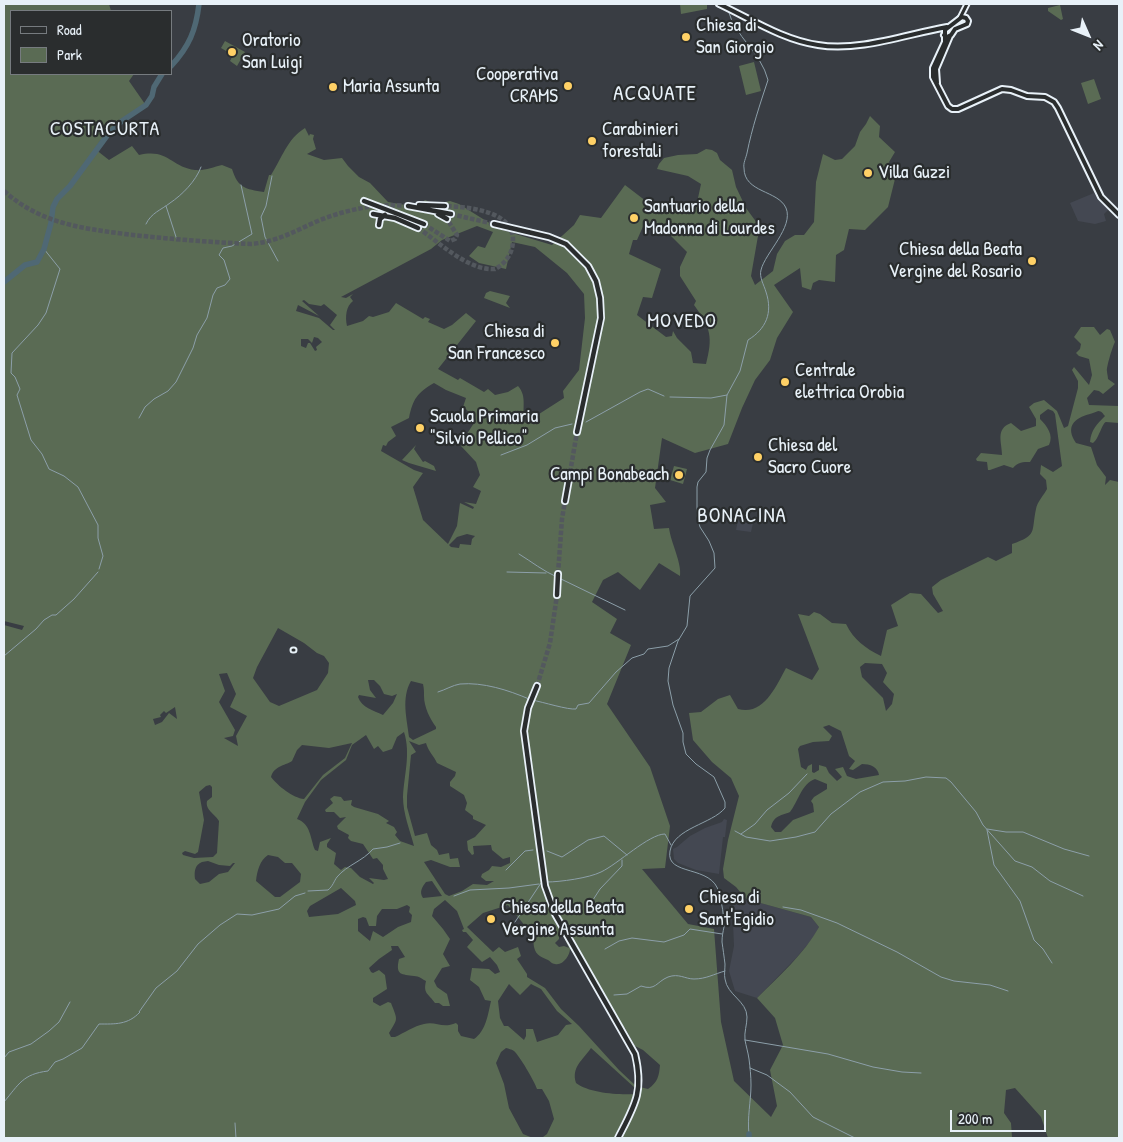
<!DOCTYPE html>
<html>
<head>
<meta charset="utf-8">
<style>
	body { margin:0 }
	#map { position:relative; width:1123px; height:1142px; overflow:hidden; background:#393d43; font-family:"Patrick Hand",sans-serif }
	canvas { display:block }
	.frame { position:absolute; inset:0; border:5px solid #e8f1f8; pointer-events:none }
	.legend { position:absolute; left:10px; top:10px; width:162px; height:65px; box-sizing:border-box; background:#2a2d2e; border:1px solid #767b7f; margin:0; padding:6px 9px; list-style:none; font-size:15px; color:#e8f1f8 }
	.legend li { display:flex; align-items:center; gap:10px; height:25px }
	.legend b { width:25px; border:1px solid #767b7f }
	.north { position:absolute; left:1063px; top:10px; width:50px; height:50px; -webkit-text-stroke:4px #2a2d2e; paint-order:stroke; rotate:134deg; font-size:14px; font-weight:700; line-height:20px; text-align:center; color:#e8f1f8 }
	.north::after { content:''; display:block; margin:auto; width:18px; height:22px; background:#e8f1f8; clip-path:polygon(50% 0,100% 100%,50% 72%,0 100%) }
	.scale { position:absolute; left:950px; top:1110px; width:96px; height:22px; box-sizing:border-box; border:2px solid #e8f1f8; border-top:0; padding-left:6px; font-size:15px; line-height:18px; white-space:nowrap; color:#e8f1f8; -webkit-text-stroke:4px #2a2d2e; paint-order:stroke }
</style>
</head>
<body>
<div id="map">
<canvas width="1123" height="1142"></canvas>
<div class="frame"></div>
<ul class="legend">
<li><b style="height:6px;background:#2a2d2e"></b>Road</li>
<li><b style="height:14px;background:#5a6b54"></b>Park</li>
</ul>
<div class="north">N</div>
<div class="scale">200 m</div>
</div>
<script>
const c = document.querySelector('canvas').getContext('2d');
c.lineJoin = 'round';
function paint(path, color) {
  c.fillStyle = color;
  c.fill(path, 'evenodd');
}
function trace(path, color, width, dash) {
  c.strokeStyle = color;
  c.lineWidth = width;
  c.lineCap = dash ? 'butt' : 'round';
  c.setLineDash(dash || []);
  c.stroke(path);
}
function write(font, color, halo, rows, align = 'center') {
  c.font = font + ' "Patrick Hand",sans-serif';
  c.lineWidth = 4.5;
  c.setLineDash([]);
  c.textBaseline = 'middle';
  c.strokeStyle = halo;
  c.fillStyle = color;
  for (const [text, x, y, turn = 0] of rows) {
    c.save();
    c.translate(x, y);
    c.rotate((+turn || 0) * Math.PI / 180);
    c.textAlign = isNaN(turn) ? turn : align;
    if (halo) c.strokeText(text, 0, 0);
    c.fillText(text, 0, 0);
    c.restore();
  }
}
paint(new Path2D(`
	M1094,193L1098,200L1109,209L1104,214L1106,221L1095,224L1078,221L1070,203Z
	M738,520L753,523L751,532L736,530Z
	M724,819L727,820L725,837H723L719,874L696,870L678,863L674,859L673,849L677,847L690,836L705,828L722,822Z
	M732,899H746L811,917L819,927L813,938L797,957L757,998L735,991L729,971L734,946Z`), '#444852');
paint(new Path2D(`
	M4,4H109L111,11H11V74H134L129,81L145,104C124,121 110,124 95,149L109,160L132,146L139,155C168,148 171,167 195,170C205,171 213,167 222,165L232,169C238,188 245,189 264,192L269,175H271C282,158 287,139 305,128L309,136L310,134L314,135L313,139L316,149L307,154L324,160L342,158L348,166L359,177L370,183L388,202L417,207L425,200L435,204L450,201L459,204L499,229L552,245L574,225L580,215L601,218L625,185L655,208L695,212L701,184L688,176L657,169L659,164L664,158L678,155L697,154L706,149L712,150L717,153L720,160L732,170L736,187L746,208L757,223L758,236L751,276L755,285L773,271L777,254L785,241L795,235H804L814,222L816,182L823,154L835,160L842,159L855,146L860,132L866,124L870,116L880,126L879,137L895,152L889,162L895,179L888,207L865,230L849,229L844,250L836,255L835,282L819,280L813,283L811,290L802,287L800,268L774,285L793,312L777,338L770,360L755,380L742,408L728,444L695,453L662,438L655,488L666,502L650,505L654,529L669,528C671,543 682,563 680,576L659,563L640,590L618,572L603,580L592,602L617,619L610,633L631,645L607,704L650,767L670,826L665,868L642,869L688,924L714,929L721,1022L734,1081L771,1117L777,1106L770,1070L783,1045L775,1018L757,998C779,976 804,954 819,927L811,917L746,899L736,887L724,878L723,869L728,840L739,796L731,778L712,762L693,740L689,713L701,712L718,699L730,695L738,709C764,716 776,686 786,668L812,680L819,669L798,614L809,616L814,612L820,614L832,623L846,624C854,640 865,648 881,656L887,630L898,626L891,605L910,593L921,594L938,613L943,611L933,594L932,587L941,580L988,557L996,561L1012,553V544C1038,535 1031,532 1036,509C1037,502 1044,495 1047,489L1046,480L1040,474L1041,465L1053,472L1062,466L1055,414L1053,411L1048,409L1040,415V419C1047,426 1054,435 1049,445L1038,449L1030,462C1023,462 1018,462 1013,468L1004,465L990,470H988L987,462L977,461L976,459L981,453L1002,455C1002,442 995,429 1011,423L1021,431L1036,426V419L1029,407L1034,403L1044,400L1057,411L1064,428L1068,426L1078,388V381L1072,370L1074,367L1089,385L1092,375L1089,359L1079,356L1076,353L1080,349L1081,344L1074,337L1081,327H1094L1100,335L1107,329L1110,330L1115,342C1113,345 1106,368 1107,371C1107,374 1108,376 1108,379L1115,384L1103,394L1099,391L1094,390L1087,398L1089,405L1119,406V423C1115,423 1110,422 1106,422C1102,423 1099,439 1093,443L1090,442C1091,430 1097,424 1105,416C1103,414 1102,411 1098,411C1098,411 1091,414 1090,414C1074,418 1065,427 1076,443L1091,447L1097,465L1106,477L1105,485L1110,480L1119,482V1138H1048L1041,1117L1015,1088L1006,1090L1004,1113L1011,1123L1012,1137L1010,1138H4V625L22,630L24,626L4,621V622ZM645,222L663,228L687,252L680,267V276L696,301L694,305C711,328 713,337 706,364L693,363L691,352L677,338L673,331L672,336L666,337L637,315L643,297L652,298L661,269L629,254L633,240H637ZM477,226L493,232L485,248L478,246L469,256L479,263L506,269L512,242L535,247L567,273L584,294L585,318L579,370L563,391L564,398L525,423C521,410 528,397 518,386L508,392L495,395L488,389L484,392L460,378L458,380L438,369L476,321L466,313L452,325L444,329L428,322L430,319L425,317L423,319L396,303L389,312L373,317L369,316L363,321L347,326C345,317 346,306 353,301L350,297L353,294L346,298L341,297L431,249L442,240ZM304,300L309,304L321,306L324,304L337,315L330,325L335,330H333L319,318L296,311L298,305L319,316L302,301ZM314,337L318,338L322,342L316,347L317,350L315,351L310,343H308L306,348L301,346V339H308L312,343ZM434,383L446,390L466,398L463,407L467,410L474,423L463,440L464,441L461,446L476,462L480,475L473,487L481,491L476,504L464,502L474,507L473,509L460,503L457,526L448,544L423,520L413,487L423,473L414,470L381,451L383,445L386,446L388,442L396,436L391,427L409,418C413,399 417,393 434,383ZM467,534L475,536L472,539L471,545L460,544L459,548L451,547L449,545L457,537ZM278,628L304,643L317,653L324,656L329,663L328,673L317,690L279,706L270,702L253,678L257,667ZM865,663L882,664L887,673L883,682L894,694L892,704L886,711L883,698L862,677L860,667ZM227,673L236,694L230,707L247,716L236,736L238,746L224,738L233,736L235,730L219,702L225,691L219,674ZM368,680H374L380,686L384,694L392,696L397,694L393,703L383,715C373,710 362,708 358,697L359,695L376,698L370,690ZM411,681L423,684C424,689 424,691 424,696C424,707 430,719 436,727V729L413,740L409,737C407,719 401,698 411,681ZM175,707L177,719L169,713L162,722L155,725L153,719L161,717L160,715L164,711L166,713ZM829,725L841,731L849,756L855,761L849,769L853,770L862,764C870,764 878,767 879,775L856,779L847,776L843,767L835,769L842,777L837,781L829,773L826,767L819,765V770L814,773L812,772V764L808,766L806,770L801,767L798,749L800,746L813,742L829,741L832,736L823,727ZM404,732C411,754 404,775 403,797C403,814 410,830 414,846L400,841L395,835L397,832L394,827L386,823L389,821L378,814L354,807L351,805L352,800L344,801L341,797L334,796L330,799L333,803L325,810L326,812H334L340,818L346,817L337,826L338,829L349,835L348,838L351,841L363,844L373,859L377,858L383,865V869L388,879L384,880L369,878L374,883L373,884L360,877L351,868L345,867L341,870L334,864L336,853L327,847V844L331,838L320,842L318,851L315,850C310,838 311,824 297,819L305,802L321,780L346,760L352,745L366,735L374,749L378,746L383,752L392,749L397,737ZM409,741L419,745L426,743C428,751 434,756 437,763L456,772L455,776L450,782V786L464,795L467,803L465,810L473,816V819L486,825L475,837L467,841L468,850L472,855L474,854L473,846L491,845L492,850L503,859L510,857V863L501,867L492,866L489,870L482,874L481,877L486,881H494L487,885L473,884L462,891L449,896L445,894L424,862L431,860L450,867H460L458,858L450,859L449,853L439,855L437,850L431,845L427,833L415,836L407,807V796L411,755L416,752ZM352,743L345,758L323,775L304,799C293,798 278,786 271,777C274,766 284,766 292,761L297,750L302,745L329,748ZM815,779L827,784V789L814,797L811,801L813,804L814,812L793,820L781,832H775L771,827C774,815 781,816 790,812C798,802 802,783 815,779ZM210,785L212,787V797L207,801C205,810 215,814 219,821L217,853L213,857L194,858L183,855L182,853L185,851L195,854L198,852L204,820L199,792L206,786ZM268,855L278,857L285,863H292L301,874L300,882L280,897H275L256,881C257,871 260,860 268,855ZM202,862L208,861L219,865L230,866L233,863H235L228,872L219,874L209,882L200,884L195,879C194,871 195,865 202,862ZM432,881L442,896L423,898C419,892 422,887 426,882ZM341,888L355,901L356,905L338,914L309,917L307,911L310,906ZM445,900L457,911L464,929L462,930L463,932H466L473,940L467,947L482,962L490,957L497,965L500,972L495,974L489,969L472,968L470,980L479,987L485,1000L491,1001C488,1014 486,1031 474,1039L461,1036L458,1031V1025L456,1023C442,1029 436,1021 424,1024C414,1026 404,1033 395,1037H391L389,1033C398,1018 398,1021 391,1003L388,1002L380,1006L373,1002V998L387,989L385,975L379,970L373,973L371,972L369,968L379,959L392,950L391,946H398L405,957L399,959C395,976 402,974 414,976C419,976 422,979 426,981C423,994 428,993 435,1003H439L443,1006H450L447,994L437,987L434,981L442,968L450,966L443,954L450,939L443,929L432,916L434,909ZM407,905L410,907L409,912L412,915L411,922L398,927L383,937L373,931L370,941L358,931V919L363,917L366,918L369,926H376L377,916L382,909H397ZM508,905L526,927L536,923C534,928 533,942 534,947C536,956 542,957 548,960C550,961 552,964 555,964C563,966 570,955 570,949L578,960L616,1024L625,1028L635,1046L643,1050L660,1065C659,1076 658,1082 648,1089L636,1086L619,1070L579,1026L561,1009L545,988L527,977V974L517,959L521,956L518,947L505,952L499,947L493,952L467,927L483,913ZM559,928L560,929L569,948L564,946L559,947L555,943L559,939ZM509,984L520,995L531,984L541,989L557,1011L572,1024L566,1025L558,1035L537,1042L533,1029H526V1036L524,1040L508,1026H504L500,1018L498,1001ZM506,1048C509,1049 511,1049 514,1051C519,1055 535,1082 537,1089H542L549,1101L554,1119L547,1134L543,1137L533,1138L523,1134L509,1108L504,1084L496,1063L501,1052ZM591,1048L635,1088L634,1094C618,1095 589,1093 576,1083C571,1067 583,1060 591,1048Z
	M680,4H707V9L681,14Z
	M1060,5L1063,19L1061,20L1048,11V8Z
	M225,41L245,52L237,66L230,61L233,55L221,48Z
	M754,62L761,91L746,95L739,66Z
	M1094,79L1101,99L1088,104L1081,83Z
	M490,291L510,296L506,303L510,308L484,298L486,293Z
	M416,445L414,449L423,462L425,461L434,466L436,471L409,463L402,460Z
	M674,466L687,469L683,484L670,480Z`), '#5a6b54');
trace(new Path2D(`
	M728,10C735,37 761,52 768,80C760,104 752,128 747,153C746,158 743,163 744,168C744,193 778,190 786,208C794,227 765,253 761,270C759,277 764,285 766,292C773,313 766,329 748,340L740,371L727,395L724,425L710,450L707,458L706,472L698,482L697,487V516L700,527L709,541L714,553L715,568L690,596L687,626L678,641L669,668L668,681L673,705L683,733V742L686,754L696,764L714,777L725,802V808C712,824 674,828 670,851C665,877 713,864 719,893C722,903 724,916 724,927C723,932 722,936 722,942C723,949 724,956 725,964C725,969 724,975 725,979C727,995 747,1001 747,1017C747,1025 744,1032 745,1040C746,1046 748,1052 749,1059C750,1067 751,1076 751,1085C751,1101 747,1118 749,1134L747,1138
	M272,176L266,206L261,217L265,237L278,261
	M166,206L177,240
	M146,224C151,213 161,210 170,203C182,195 196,181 201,167
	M44,249L60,269L46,313L38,325L12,353L11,373L15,377L20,389L17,395L31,440L42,454L49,469L64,476L78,487L98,525V538L103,556L99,569
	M670,397L711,398L727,395
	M139,418L145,407L154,399L168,391L176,382L193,348L197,335L207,318L213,295L217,288L225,285L230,279L224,260L219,255L223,248L232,246L252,234L241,185
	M586,422L640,392L648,389L664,396
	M501,455L527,445L555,428L572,424
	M519,554C532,562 543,571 557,577
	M507,572L546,573
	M561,579L625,610
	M4,656L36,629L44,620L52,615H56L74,599L98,572
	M438,692C445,690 453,685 460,684C483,682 508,690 529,699
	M532,700C543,702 568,710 576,709L578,705L589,703L616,672L632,658L644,654L648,649L668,646L679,639
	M987,829L1006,832H1023L1064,849L1089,856
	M987,830L994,865L1020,901L1034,940L1043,949L1052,963
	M735,831L746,837L770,841L796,837L815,832L831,814L860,792L883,782L905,781L926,777L946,778L951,782L976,812L983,825L1015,861L1032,867L1050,881L1083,896
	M741,834L755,824L767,810L789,793L807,774
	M547,851L562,857L588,840L604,836L627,855
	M506,870L525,851L533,850
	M547,882C560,882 589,878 601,872C618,864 649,834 665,834L671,845
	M308,891L328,890C333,886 334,881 337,877C347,865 363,861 373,849L387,847L400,843
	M454,896L470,890L509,888L539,884
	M591,903L600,889L622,866V860
	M783,907L801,910L837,923L897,952L941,977L954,981L990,985L1008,991
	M515,922L541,883H543
	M605,949L619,941L632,938L664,942L684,935L690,929L722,934
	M614,995L627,994L641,986C656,991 656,982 668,977C679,973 685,979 694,979C706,979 714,974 725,971
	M745,1040L828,1054L873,1067L902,1072L921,1073
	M4,1058L9,1052L31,1044L49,1031L59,1022L70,1002
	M750,1068L767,1075L790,1092L813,1117L855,1138
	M4,1102C19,1084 23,1074 48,1071L55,1062L63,1059L82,1048L99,1024C115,1024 128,1025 140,1012H139L156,988L177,971L198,944L220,925L237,914L252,915L279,909L295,896L305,893
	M235,1123L236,1138`), '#8c9fa9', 1);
trace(new Path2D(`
	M171,66C189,47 196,30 199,4
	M4,282L25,265L37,262L44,249L51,223L53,207L57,199L70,186L109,133L122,121L146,105L152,96L154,87L162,74
	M749,1138V1134`), '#4f6874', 5.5);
trace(new Path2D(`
	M4,191C40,223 79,228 125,234C167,239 209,242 251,244C277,242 297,230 320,220C349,209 378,203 408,206
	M451,214L494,224
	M424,224L450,241L455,239L457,235L447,219
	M418,228C439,242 468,271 495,269C503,265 510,257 512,248C521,211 469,207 445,206
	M569,479L577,432
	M558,574L562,519L565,501
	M537,686L550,643L557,595`), '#53585e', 4.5, [4.5, 2]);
const tertiary = new Path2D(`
	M960,18L967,4
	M293,650H294`);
const secondary = new Path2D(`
	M719,4C751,19 783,40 818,45C859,52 907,34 947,27
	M944,35L947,37L951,35L955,29L967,24L968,21L966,18L962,17L945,30V42L933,68V77L948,106L952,109H958L1002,89L1011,90L1027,96L1045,97L1054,102L1058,108L1101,197L1119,215
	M937,83L936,69L950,36`);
const trunk = new Path2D(`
	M364,201L424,224
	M419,205L445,206
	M408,206L451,214
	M373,214L395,218L418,228
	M438,214L447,219
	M494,224L549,237L566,244L588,266L596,281L600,298L601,318L577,432
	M379,225L380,219L385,215
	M565,501L569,479
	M557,595L558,574
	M537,686L528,708L524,731L545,886L555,914L635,1054C644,1092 635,1105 618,1138`);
trace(tertiary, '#e8f1f8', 7);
trace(secondary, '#e8f1f8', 8);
trace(trunk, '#e8f1f8', 8);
trace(tertiary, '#2a2d2e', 3);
trace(secondary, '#2a2d2e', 4);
trace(trunk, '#2a2d2e', 4.5);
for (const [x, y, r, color] of [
	[686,37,5,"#ffd166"],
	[232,52,5,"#ffd166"],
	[568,86,5,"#ffd166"],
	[333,87,5,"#ffd166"],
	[592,141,5,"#ffd166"],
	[868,173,5,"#ffd166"],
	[634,218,5,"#ffd166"],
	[1032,261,5,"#ffd166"],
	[555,343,5,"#ffd166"],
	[785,382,5,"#ffd166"],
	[420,428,5,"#ffd166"],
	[758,457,5,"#ffd166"],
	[679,475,5,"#ffd166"],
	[689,909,5,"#ffd166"],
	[491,919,5,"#ffd166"]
]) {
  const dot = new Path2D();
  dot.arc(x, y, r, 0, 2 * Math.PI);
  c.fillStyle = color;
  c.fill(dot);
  trace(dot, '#2a2d2e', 2);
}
write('19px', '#e8f1f8', '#2a2d2e', [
	["Chiesa di",696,26],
	["San Giorgio",696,48],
	["Oratorio",242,41],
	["San Luigi",242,63],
	["Cooperativa",558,75,"right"],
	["CRAMS",558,97,"right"],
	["Maria Assunta",343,87],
	["Carabinieri",602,130],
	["forestali",602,152],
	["Villa Guzzi",878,173],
	["Santuario della",644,207],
	["Madonna di Lourdes",644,229],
	["Chiesa della Beata",1022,250,"right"],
	["Vergine del Rosario",1022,272,"right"],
	["Chiesa di",545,332,"right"],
	["San Francesco",545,354,"right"],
	["Centrale",795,371],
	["elettrica Orobia",795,393],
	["Scuola Primaria",430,417],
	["\"Silvio Pellico\"",430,439],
	["Chiesa del",768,446],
	["Sacro Cuore",768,468],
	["Campi Bonabeach",669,475,"right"],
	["Chiesa di",699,898],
	["Sant'Egidio",699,920],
	["Chiesa della Beata",501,908],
	["Vergine Assunta",501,930]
], 'left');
c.letterSpacing = '1px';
write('20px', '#e8f1f8', '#2a2d2e', [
	["COSTACURTA",105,130],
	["MOVEDO",682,322]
]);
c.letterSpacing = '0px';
c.letterSpacing = '1px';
write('21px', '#e8f1f8', '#2a2d2e', [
	["ACQUATE",655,94],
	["BONACINA",742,516]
]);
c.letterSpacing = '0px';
</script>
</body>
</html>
